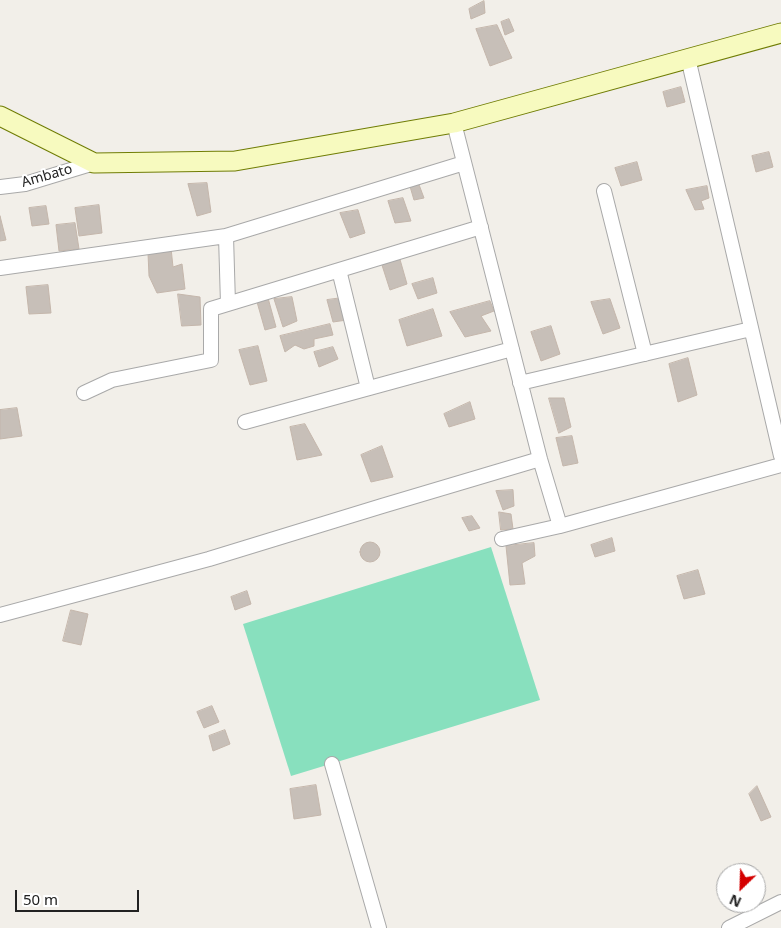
<!DOCTYPE html>
<html>
<head>
<meta charset="utf-8">
<style>
	body { margin:0 }
	#map { position:relative; width:781px; height:928px; overflow:hidden; background:#f2efe9; font-family:"Noto Sans",sans-serif }
	canvas { display:block }
	.north { position:absolute; left:716px; top:863px; width:50px; height:50px; box-sizing:border-box; background:#fff; border:1px solid #a7a7a7; border-radius:50%; rotate:204deg; font-size:14px; font-weight:700; line-height:20px; text-align:center; color:#222 }
	.north::after { content:''; display:block; margin:auto; width:18px; height:22px; background:#d40000; clip-path:polygon(50% 0,100% 100%,50% 72%,0 100%) }
	.scale { position:absolute; left:15px; top:890px; width:124px; height:22px; box-sizing:border-box; border:2px solid #222; border-top:0; padding-left:6px; font-size:15px; line-height:18px; white-space:nowrap; color:#222; -webkit-text-stroke:4px #fff; paint-order:stroke }
</style>
</head>
<body>
<div id="map">
<canvas width="781" height="928"></canvas>
<div class="north">N</div>
<div class="scale">50 m</div>
</div>
<script>
const c = document.querySelector('canvas').getContext('2d');
c.lineJoin = 'round';
function paint(path, color) {
  c.fillStyle = color;
  c.fill(path, 'evenodd');
}
function trace(path, color, width, dash) {
  c.strokeStyle = color;
  c.lineWidth = width;
  c.lineCap = dash ? 'butt' : 'round';
  c.setLineDash(dash || []);
  c.stroke(path);
}
function write(font, color, halo, rows, align = 'center') {
  c.font = font + ' "Noto Sans",sans-serif';
  c.lineWidth = 4;
  c.setLineDash([]);
  c.textBaseline = 'middle';
  c.strokeStyle = halo;
  c.fillStyle = color;
  for (const [text, x, y, turn = 0] of rows) {
    c.save();
    c.translate(x, y);
    c.rotate((+turn || 0) * Math.PI / 180);
    c.textAlign = isNaN(turn) ? turn : align;
    if (halo) c.strokeText(text, 0, 0);
    c.fillText(text, 0, 0);
    c.restore();
  }
}
paint(new Path2D(`
	M491,547L540,700L291,776L243,624Z`), '#88e0be');
const building = new Path2D(`
	M484,1L485,13L471,19L469,9Z
	M509,19L514,31L505,35L501,22Z
	M497,25L512,58L490,66L476,29Z
	M681,87L685,102L667,107L663,92Z
	M769,152L773,167L756,172L752,156Z
	M637,162L642,180L621,186L615,168Z
	M418,182L424,198L414,200L409,183Z
	M207,183L211,212L197,216L188,184Z
	M707,186L709,198L701,201L704,209L695,210L686,190Z
	M403,198L411,221L395,223L388,201Z
	M99,205L102,233L79,236L75,208Z
	M46,206L49,224L32,226L29,208Z
	M358,210L365,233L350,238L340,213Z
	M0,216L6,240L0,241Z
	M75,223L79,249L59,251L56,225Z
	M171,248L173,267L182,264L185,289L157,293L149,276L148,253Z
	M399,256L407,284L390,290L381,262Z
	M433,278L437,293L418,299L412,284Z
	M48,285L51,313L29,314L26,287Z
	M178,294L200,297L201,325L182,326Z
	M292,297L297,321L283,327L274,299Z
	M268,298L276,327L265,330L257,302Z
	M342,298L347,320L333,322L327,300Z
	M610,299L620,328L603,334L591,302Z
	M490,301L494,311L481,316L491,331L465,337L450,312Z
	M433,309L442,336L407,346L399,320Z
	M330,324L333,335L314,339V346L304,349L295,345L285,352L280,336Z
	M551,326L560,354L541,361L531,332Z
	M258,346L267,381L250,385L239,350Z
	M333,347L338,359L319,367L314,352Z
	M688,358L697,395L678,402L669,364Z
	M549,398H564L571,427L559,433Z
	M470,402L475,419L449,427L444,414Z
	M17,408L22,436L0,439V410Z
	M305,424L322,455L297,460L290,427Z
	M572,436L578,463L563,466L556,438Z
	M382,446L393,477L371,482L361,455Z
	M513,490L514,506L503,510L496,491Z
	M499,512L511,514L513,529L501,530Z
	M472,516L480,528L469,531L462,518Z
	M612,538L615,551L595,557L591,545Z
	M360 552a10 10 0 1 1 20 0a10 10 0 1 1-20 0Z
	M534,543L535,556L522,563L525,584L510,585L506,546Z
	M698,570L705,594L684,599L677,576Z
	M247,591L251,604L235,610L231,597Z
	M71,610L88,614L81,645L63,641Z
	M212,706L219,722L204,728L197,712Z
	M225,730L230,744L213,751L209,736Z
	M316,785L321,815L294,819L290,789Z
	M757,786L771,817L761,821L749,794Z`);
paint(building, '#c7bfb8');
trace(building, '#c4b6ab', 1);
const street = new Path2D(`
	M688,58L781,456
	M454,123L540,459L560,526
	M0,187L25,184L94,163
	M604,191L645,354
	M226,236L228,304
	M0,268L226,236L464,163
	M339,270L368,388
	M520,383L751,329
	M84,393L112,380L211,360V309L481,227
	M245,422L512,349
	M502,539L560,526L781,465
	M0,615L209,559L382,506L540,459
	M332,764L379,928
	M729,928L781,902`);
const secondary = new Path2D(`
	M0,116L94,163L235,161L454,123L781,33`);
trace(street, '#a9a9a9', 16);
trace(secondary, '#707d05', 21);
trace(street, '#fff', 14);
trace(secondary, '#f7fabf', 19);
write('14px', '#222', '#fff', [
	["Ambato",47,176,-16]
]);
</script>
</body>
</html>
